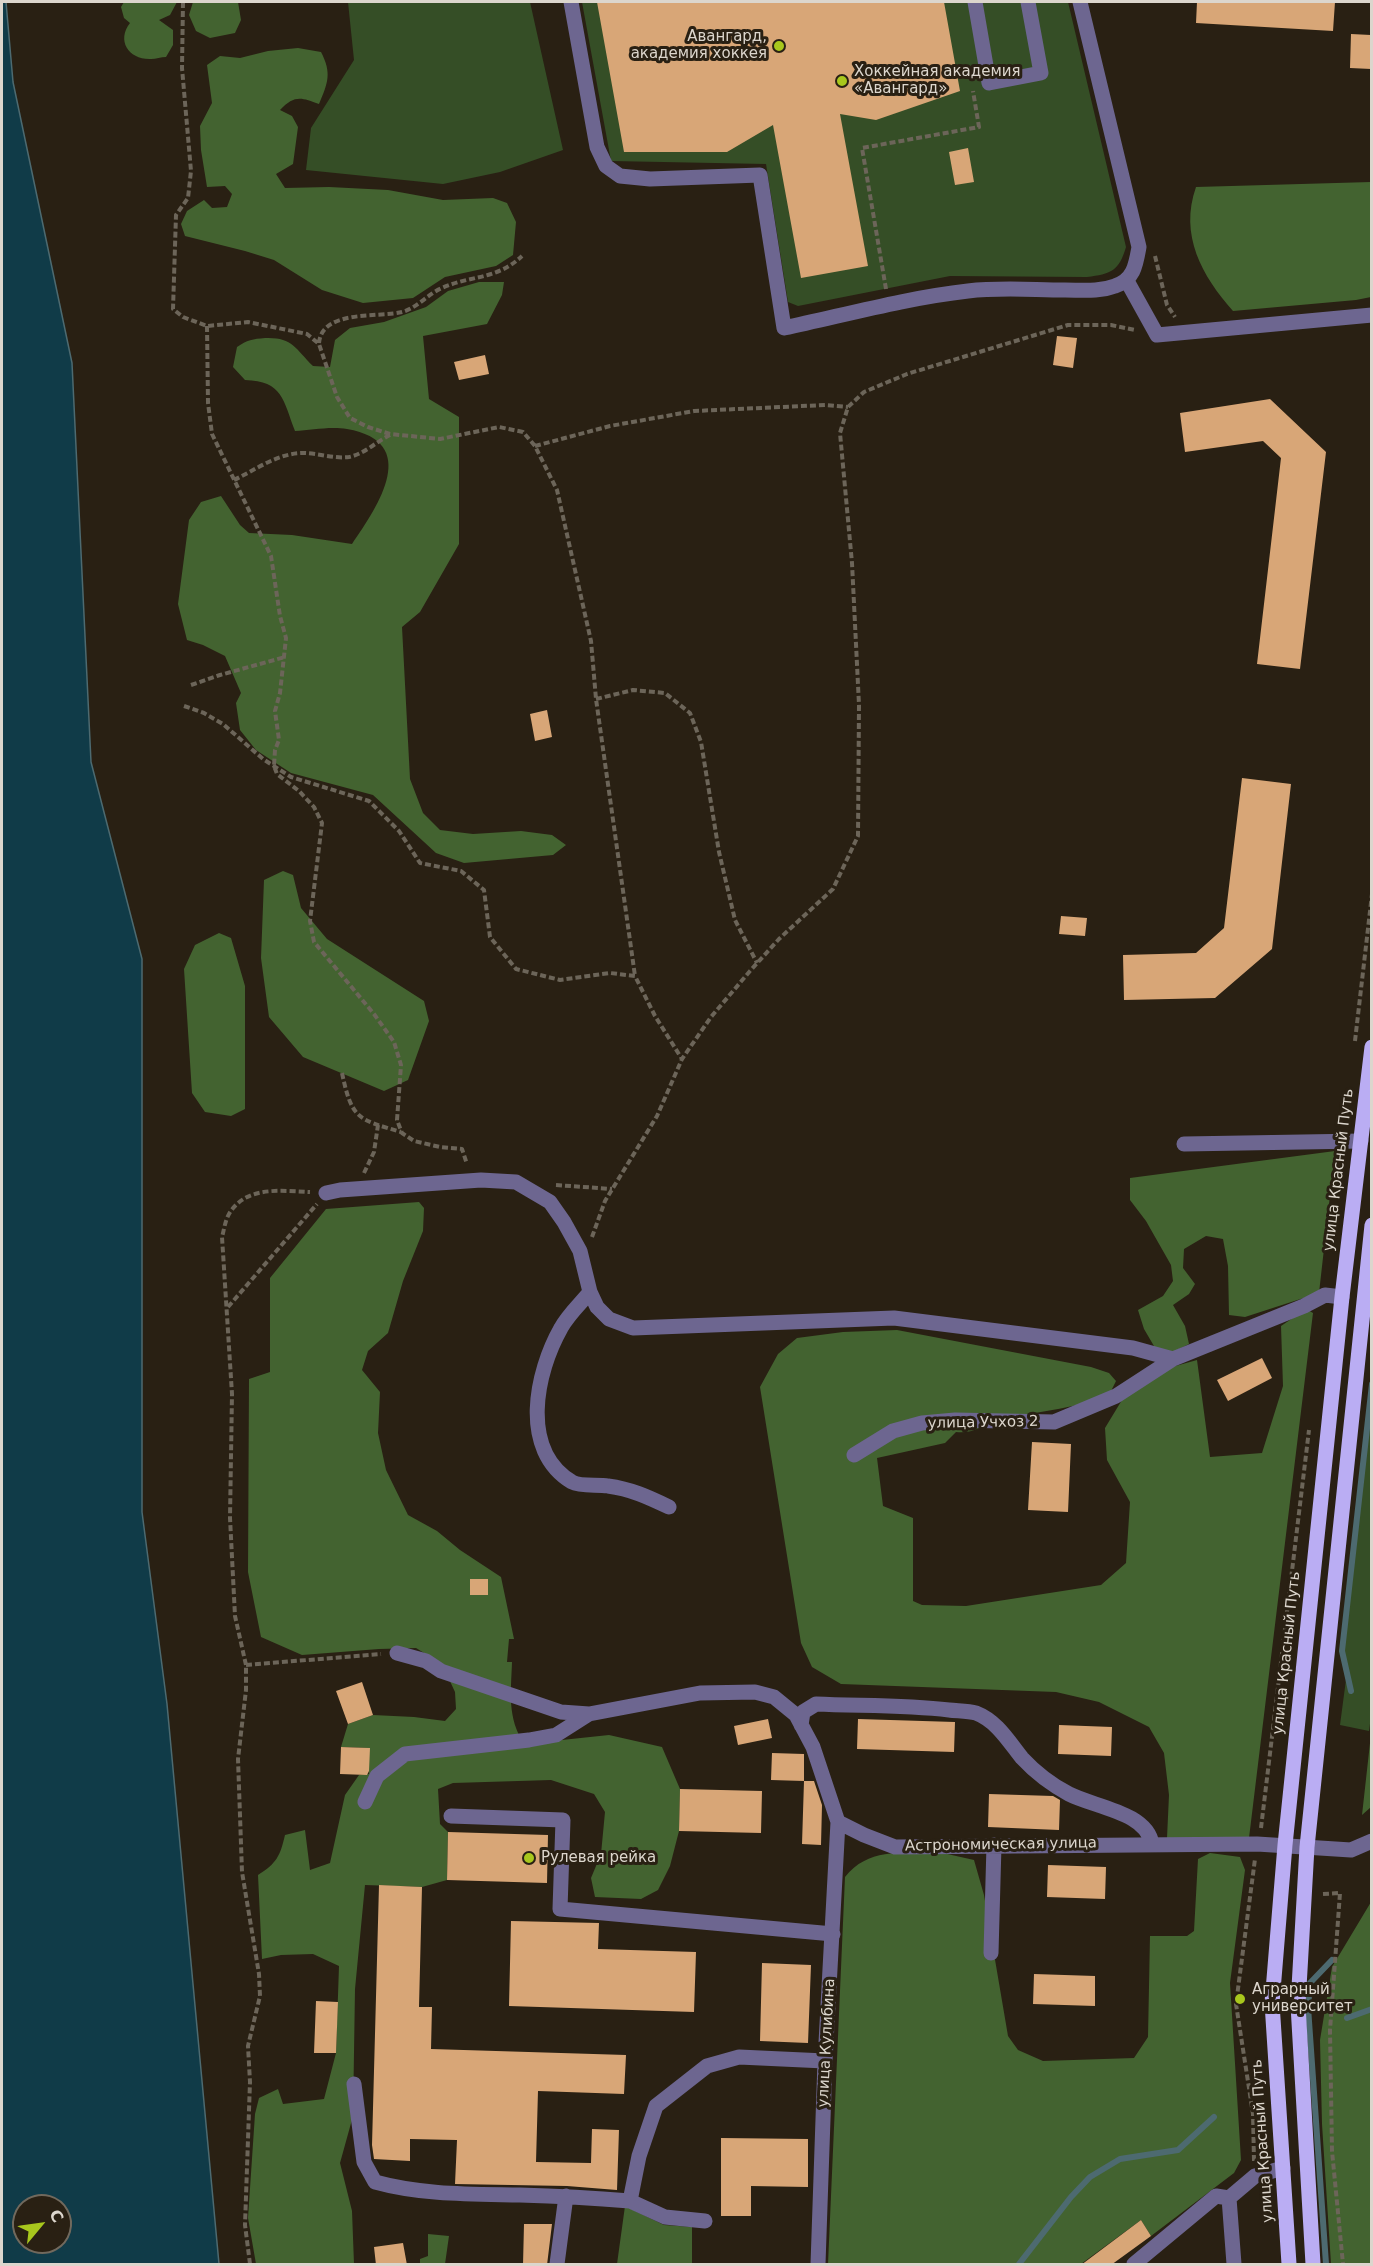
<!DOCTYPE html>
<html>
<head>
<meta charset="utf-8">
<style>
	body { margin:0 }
	#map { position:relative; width:1373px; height:2266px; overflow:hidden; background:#292013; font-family:"DejaVu Sans",sans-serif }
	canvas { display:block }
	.frame { position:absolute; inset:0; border:3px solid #dcd6cd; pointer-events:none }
	.north { position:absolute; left:12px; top:2194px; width:60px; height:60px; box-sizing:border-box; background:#292013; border:2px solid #71695d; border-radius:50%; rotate:61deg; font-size:16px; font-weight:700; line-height:24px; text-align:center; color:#dcd6cd }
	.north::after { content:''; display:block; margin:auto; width:21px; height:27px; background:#a8c71d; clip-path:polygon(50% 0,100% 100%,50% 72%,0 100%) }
</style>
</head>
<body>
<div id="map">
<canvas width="1373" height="2266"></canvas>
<div class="frame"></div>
<div class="north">С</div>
</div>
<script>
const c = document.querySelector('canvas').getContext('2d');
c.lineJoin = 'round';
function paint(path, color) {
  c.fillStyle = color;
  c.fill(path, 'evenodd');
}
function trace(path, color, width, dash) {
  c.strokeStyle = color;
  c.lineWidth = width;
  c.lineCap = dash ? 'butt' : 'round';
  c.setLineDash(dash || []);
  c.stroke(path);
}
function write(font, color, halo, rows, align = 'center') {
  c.font = font + ' "DejaVu Sans",sans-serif';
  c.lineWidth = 6;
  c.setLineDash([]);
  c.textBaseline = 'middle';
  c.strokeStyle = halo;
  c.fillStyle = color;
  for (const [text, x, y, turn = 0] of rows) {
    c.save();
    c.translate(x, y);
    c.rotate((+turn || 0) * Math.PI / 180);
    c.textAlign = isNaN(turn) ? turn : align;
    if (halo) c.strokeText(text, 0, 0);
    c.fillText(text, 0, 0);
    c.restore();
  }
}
paint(new Path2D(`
	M348,2H530L563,150L500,172L443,184L306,170L311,128L354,60Z
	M582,2H1068L1126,247C1119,271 1111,274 1087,277L950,276L798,306L788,302L766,164L611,161Z
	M1371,1404L1372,1709L1369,1731L1340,1725L1347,1672L1342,1647Z`), '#354e26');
paint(new Path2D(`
	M124,2H177L170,15L159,20L173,30V45L166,57C161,57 156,59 151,59C129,60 116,41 130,23L124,18L121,7Z
	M193,2H238L241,20L235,33L210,38L196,31L189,15Z
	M298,48L321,52C332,73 328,83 319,104C301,97 294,95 280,110L292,116L298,127L293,164L276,174L285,188L329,187L388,190L443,200L493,198L507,203L516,222L513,255L496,266L445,277L413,298L363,303L322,290L274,260L245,251L185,236L181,224L187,211L204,200L212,208L227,207L232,194L225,186L207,187L201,150L200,126L212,103L207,65L220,56L240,58L268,51Z
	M1371,182V297L1356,300L1233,311C1202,276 1179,235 1196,187Z
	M479,282H504L502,295L487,324L423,336L429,399L459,417V544L420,612L402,627L410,779L423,813L440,830L473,834L521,831L552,835L566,845L553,855L464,863L436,853L373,795L291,773L256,750L240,730L236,703L241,693L225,656L203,645L187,640L178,604L189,520L201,502L221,496L240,525L249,533L292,535L352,544C379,505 421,442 347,429C331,426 311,430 295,431C283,400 283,381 245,380L233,367L237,347C247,340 253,339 265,338C292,337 295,348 313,366L330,367L335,340L350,328L384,322L426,307L448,291Z
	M283,871L293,875L301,908L327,939L424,1001L429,1021L408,1080L384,1091L303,1057L269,1017L261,958L264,880Z
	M219,933L231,938L245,986V1109L231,1116L205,1112L192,1093L184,969L195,945Z
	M1335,1151L1319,1293L1245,1317L1229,1315L1228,1266L1223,1239L1206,1236L1184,1249L1183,1268L1195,1284L1189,1294L1173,1305L1185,1326L1189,1344L1161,1358L1144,1329L1138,1310L1163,1296L1173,1281L1171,1265L1146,1221L1130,1200V1178Z
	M419,1202L424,1208L423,1231L403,1281L388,1333L368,1351L362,1370L380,1392L378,1433L386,1470L408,1515L437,1531L460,1550L501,1577L514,1639H509L507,1662H512C511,1693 507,1717 524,1744L609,1735L662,1747L680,1789L679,1831L670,1866L658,1890L641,1899L595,1897L591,1878L601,1854L605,1812L594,1794L551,1780L453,1783L438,1789L440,1824L448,1832L447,1880L422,1887L365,1885L355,1989L353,2116L340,2163L352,2211L354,2264H256L248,2218L255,2114L259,2098L278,2089L283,2104L324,2099L336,2053L339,1966L313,1954L281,1955L262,1959L258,1875C277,1863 280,1856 285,1835L305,1830L310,1870L330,1863L345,1795L359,1775L369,1774V1748L341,1747L348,1724L373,1715L414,1717L445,1721L456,1709L455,1692L442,1664L416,1648L379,1649L302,1655L261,1637L248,1572L249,1379L270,1372V1278L326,1209Z
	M1306,1309L1313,1313L1249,1838H1167L1169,1795L1164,1753L1149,1727L1099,1702L1056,1692L841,1684L812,1667L801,1643L760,1387L778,1354L797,1338L843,1332L897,1330L1091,1367L1109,1373L1116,1381L1109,1395C1072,1410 1033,1411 995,1422C980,1426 973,1434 956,1432L945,1443L877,1458L883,1506L913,1518V1601L922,1605L966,1606L1101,1585L1126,1563L1130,1502L1107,1460L1105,1428L1125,1395L1172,1367L1197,1360L1210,1457L1262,1453L1283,1386L1281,1326Z
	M1371,1734V1807L1362,1815Z
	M934,1851L974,1860L984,1895L1008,2036L1018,2050L1043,2061L1134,2058L1148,2037L1150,1936H1187L1194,1931L1198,1859L1210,1853L1240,1857L1245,1870L1230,1983L1241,2160L1234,2173L1151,2236L1141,2220L1081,2264H828L845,1877C868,1848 899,1854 934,1851Z
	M1371,1902V2264H1331L1322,2124L1320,2040L1332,1967Z
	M625,2206L664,2225L692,2227V2264H617Z
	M428,2234L449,2236L445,2264H420V2259L428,2256Z`), '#436330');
const water = new Path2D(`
	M2,2H6L13,82L72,363L91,762L142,959V1512L167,1704L219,2264H2ZM24,2206H60V2242H24Z`);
paint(water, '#103b48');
trace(water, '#4d6a70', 1.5);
trace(new Path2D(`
	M1351,1691L1342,1651L1372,1384
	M1347,2018L1372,2009
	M1019,2264L1071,2197L1090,2177L1120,2159L1178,2150L1214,2117
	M1326,2264L1308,2007L1310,1983L1332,1960`), '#4d6a70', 6);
paint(new Path2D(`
	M597,2H944L960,91L876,120L840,114L868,266L801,278L773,125L727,152H624Z
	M1197,2H1335L1333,31L1196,23Z
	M1351,34L1371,35V69L1350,68Z
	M968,148L974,182L955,185L949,152Z
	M1057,336L1077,338L1073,368L1053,365Z
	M485,355L489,374L459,380L454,362Z
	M1270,399L1326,452L1300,669L1257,664L1281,458L1263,441L1185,452L1180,413Z
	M547,710L552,737L535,741L530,714Z
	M1242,778L1291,784L1272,949L1215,998L1124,1000L1123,955L1196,953L1224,928Z
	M1061,916L1087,918L1085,936L1059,934Z
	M1262,1358L1272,1378L1228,1401L1217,1380Z
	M1032,1442L1071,1444L1068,1512L1028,1510Z
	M470,1579H488V1595H470Z
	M362,1682L373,1715L348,1724L336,1691Z
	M768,1719L772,1738L738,1745L734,1726Z
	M858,1719L955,1722L954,1752L857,1749Z
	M1059,1725L1112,1727L1111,1756L1058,1754Z
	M341,1747L370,1748L369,1771L367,1775L340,1774Z
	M772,1753L804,1754V1781L771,1780Z
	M804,1781H814L822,1805L821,1845L802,1844Z
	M680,1789L762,1791L761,1833L679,1831Z
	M989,1794L1053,1796L1060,1800L1059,1830L988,1827Z
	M448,1832L548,1835L547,1883L447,1880Z
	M1048,1865L1106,1867L1105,1899L1047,1897Z
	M379,1885L422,1887L419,2007H432L431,2049L626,2055L624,2094L538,2091L536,2162L591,2163L592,2129L619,2130L617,2190L567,2186L455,2184L457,2140L410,2139V2161L374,2159L372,2145Z
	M511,1921L599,1923L598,1949L696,1952L694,2012L509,2006Z
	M762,1963L811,1965L808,2043L760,2041Z
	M1034,1974L1095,1976V2006L1033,2004Z
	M316,2001L338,2002L336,2053H314Z
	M721,2138L808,2139V2187L751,2186V2216H721Z
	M1141,2220L1151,2236L1111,2265H1081Z
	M524,2224H552L547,2265H523Z
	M403,2243L407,2265H376L374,2247Z`), '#d8a677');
trace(new Path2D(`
	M183,2L182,68L191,171L188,198L176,215L173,309L183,317L207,326L248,322L307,334L319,344L337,397L350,418L368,427L390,434L440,439L499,427L523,432L535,446L557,490L591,641L596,699L635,976
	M1155,256L1167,305L1175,317
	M886,289L862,148L979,127L973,91
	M207,326L208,403L212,434L271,556L280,616L286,638L280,693L275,711L279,740L275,750L274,766L277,774L299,791L314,807L322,823L310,921L314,942L374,1014L394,1042L401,1065L397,1120L402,1133L414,1141L440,1147L462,1149L467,1164
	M319,343C322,309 379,318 402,312C417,308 428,294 442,288C471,275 497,280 522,256
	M535,446L610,426L694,411L825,405L848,407
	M234,480C255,470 278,453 303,453C317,453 335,459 349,457C364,454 376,442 390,435
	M191,685L220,675L285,657
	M596,699L633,690L665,693L690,713L701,742L719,852L735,920L757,963
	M184,706L204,713L223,724L263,759L291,777L369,801L399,831L420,863L461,871L484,890L490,937L516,969L560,980L610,973L635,976L655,1016L682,1059
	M1355,1041L1372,894
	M342,1073C352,1120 358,1119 401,1132
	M364,1173L374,1152L378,1125
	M556,1185L612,1189
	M592,1237L605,1201L657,1116L682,1059L711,1017L750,971L779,939L833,889L858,836L859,705L852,563L840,433L848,407L864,392L907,374L1068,325H1111L1135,330
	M228,1307L317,1204
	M246,1665L381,1654
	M1261,1828L1309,1430
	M1323,1894L1340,1893L1330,2030L1332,2151L1343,2264
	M1254,2161L1253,2114L1236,2004L1255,1859
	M250,2264L245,2225L250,2082L248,2046L260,1996L259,1974L242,1872L238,1759L246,1690V1665L235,1616L230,1518L232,1394L222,1237C224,1230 225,1221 229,1214C246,1185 282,1191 310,1192`), '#6c6559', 4, [6, 3]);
trace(new Path2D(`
	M571,2L597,147L606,166L620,176L650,179L760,175L784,328C845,315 906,298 968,291C1001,287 1033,290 1065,290C1082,290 1099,292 1115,286C1134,280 1136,264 1139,247L1080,2
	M975,2L989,83L1041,73L1028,2
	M1127,281L1157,335L1372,315
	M1184,1144L1361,1141
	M326,1193L340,1190L481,1180L516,1182L550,1202L564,1222L580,1251L590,1292L597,1307L609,1319L633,1328L894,1318L1133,1348L1173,1359
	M590,1292C581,1303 568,1315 561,1328C536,1372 519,1450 572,1482C581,1487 598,1484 608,1486C631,1489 648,1497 669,1507
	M854,1455L893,1431L922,1423L955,1420L1054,1422L1116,1396L1173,1359L1304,1306L1325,1295L1342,1297
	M397,1653L426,1661L441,1671L561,1712L589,1714L700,1693L755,1692L774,1697L796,1715L813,1747L838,1822L864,1835L895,1847L1257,1844L1351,1850L1372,1841
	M801,1725L803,1712L816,1704C860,1706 905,1705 949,1710C957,1711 968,1711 976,1713C997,1721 1009,1742 1022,1758C1035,1772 1052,1785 1069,1794C1094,1807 1147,1812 1152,1844
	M365,1802L377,1776L405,1754L529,1740L556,1735L589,1714
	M451,1816L563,1820L560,1909L833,1934
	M991,1953L994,1845
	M354,2084L364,2162L375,2182C422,2195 471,2194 520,2195C557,2196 594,2198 630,2201L639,2156L656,2106L707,2066L739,2057L825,2061
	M1229,2198L1234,2264
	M630,2201L665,2217L705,2221
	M557,2264L566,2196
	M818,2264L825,2061L838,1822
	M1134,2264L1216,2196L1229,2198L1255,2176L1283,2168`), '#6d6690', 15);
trace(new Path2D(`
	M1289,2264L1272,2003L1285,1845L1342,1297L1372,1047
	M1313,2264L1298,2005L1307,1847L1372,1225`), '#baadf3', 15);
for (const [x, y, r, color] of [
	[779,46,6,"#a8c71d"],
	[842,81,6,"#a8c71d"],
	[529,1858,6,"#a8c71d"],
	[1240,1999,6,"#a8c71d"]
]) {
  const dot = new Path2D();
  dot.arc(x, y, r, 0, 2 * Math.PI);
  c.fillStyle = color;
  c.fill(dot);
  trace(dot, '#292013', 2);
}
write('15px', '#dcd6cd', '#292013', [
	["Авангард,",767,37,"right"],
	["академия хоккея",767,54,"right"],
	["Хоккейная академия",854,72],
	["«Авангард»",854,89],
	["Рулевая рейка",541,1858],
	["Аграрный",1252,1990],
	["университет",1252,2007]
], 'left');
write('15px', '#dcd6cd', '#292013', [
	["улица Красный Путь",1339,1170,-83],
	["улица Учхоз 2",983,1423,-1],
	["улица Красный Путь",1287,1653,-84],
	["Астрономическая улица",1001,1845,-1],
	["улица Кулибина",827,2043,-87],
	["улица Красный Путь",1263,2141,-94]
]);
</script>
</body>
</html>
